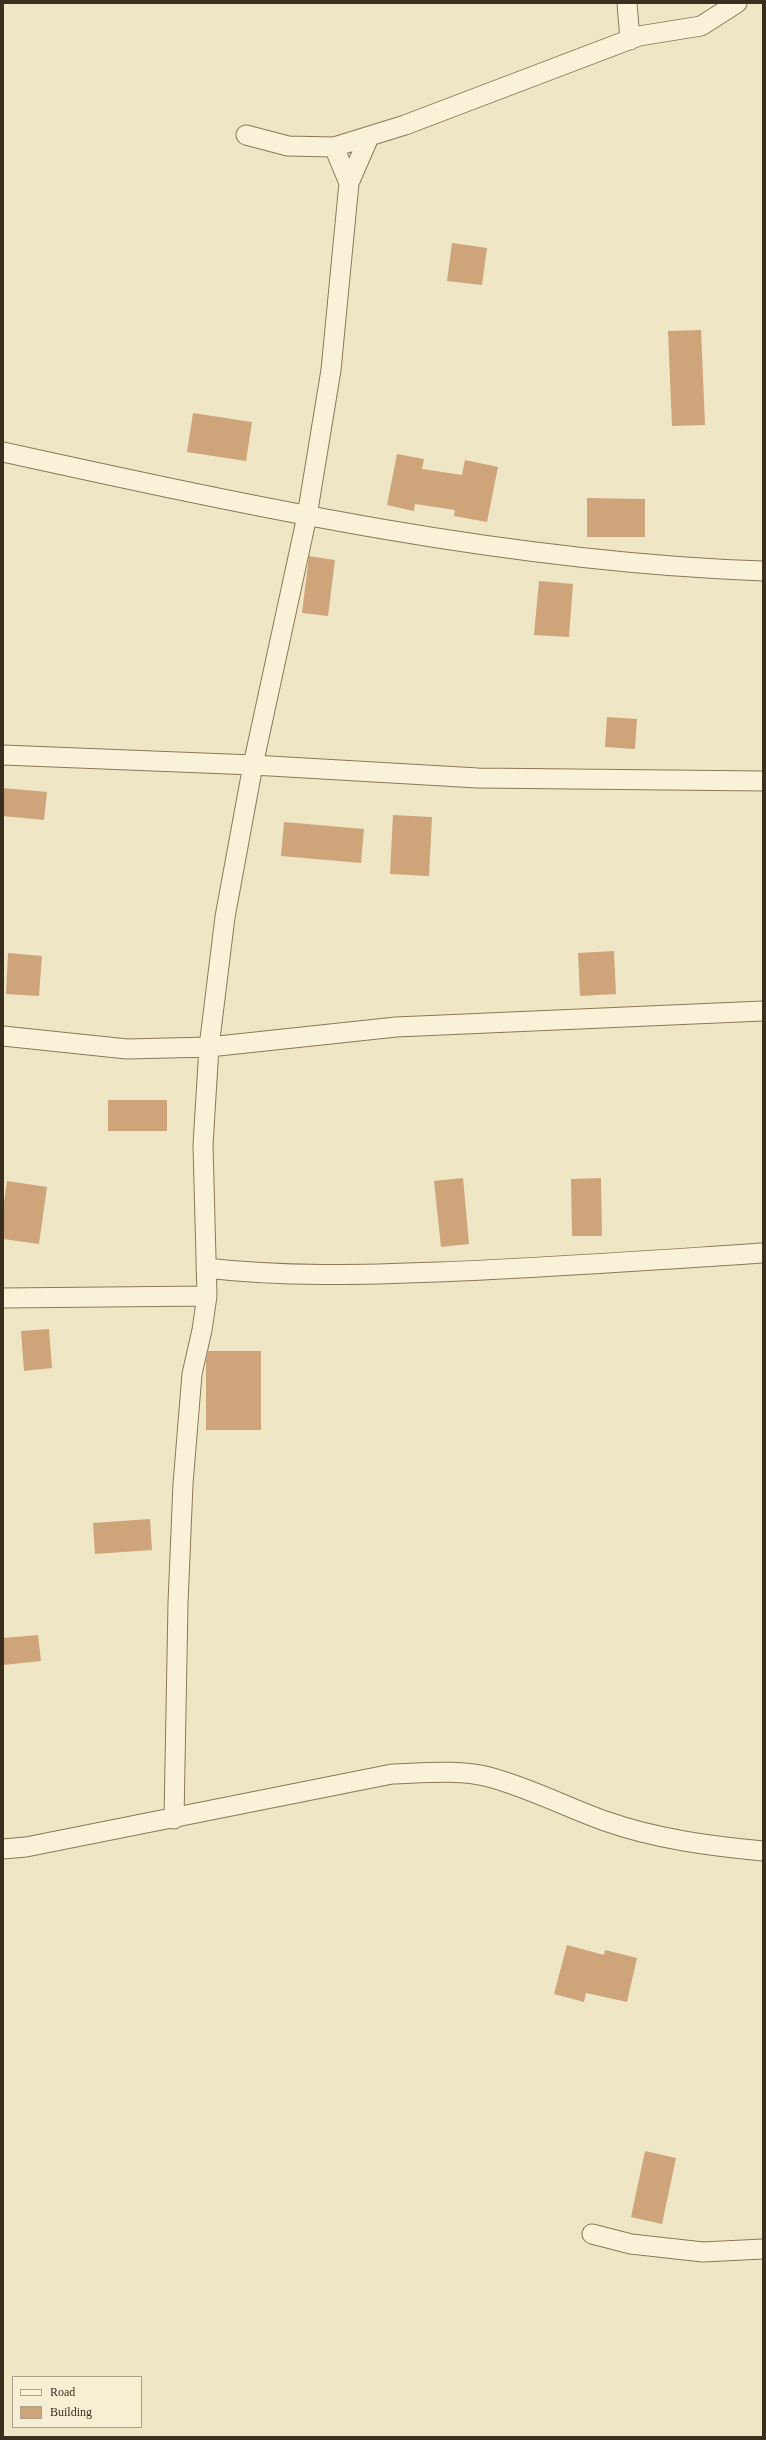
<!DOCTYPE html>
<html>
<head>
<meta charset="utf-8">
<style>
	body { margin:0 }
	#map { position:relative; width:766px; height:2440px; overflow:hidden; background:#efe6c5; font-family:"Times New Roman",serif }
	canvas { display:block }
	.frame { position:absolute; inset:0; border:4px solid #3a2e1e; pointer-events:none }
	.legend { position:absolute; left:12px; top:2376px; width:130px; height:52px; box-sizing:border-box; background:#f6efd4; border:1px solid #aba28b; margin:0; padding:5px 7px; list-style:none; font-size:12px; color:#3a2e1e }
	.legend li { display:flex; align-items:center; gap:8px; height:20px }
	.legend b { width:20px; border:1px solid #aba28b }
</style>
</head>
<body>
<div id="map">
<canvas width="766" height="2440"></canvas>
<div class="frame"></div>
<ul class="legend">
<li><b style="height:5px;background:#faf2d8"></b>Road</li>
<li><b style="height:11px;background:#cea47a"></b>Building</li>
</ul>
</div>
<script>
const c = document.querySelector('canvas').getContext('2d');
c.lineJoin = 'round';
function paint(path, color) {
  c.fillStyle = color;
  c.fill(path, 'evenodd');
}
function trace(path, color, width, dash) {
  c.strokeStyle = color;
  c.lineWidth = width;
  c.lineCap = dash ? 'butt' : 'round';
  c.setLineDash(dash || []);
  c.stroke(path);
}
paint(new Path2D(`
	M452,243L487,248L482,285L447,281Z
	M701,330L705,425L672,426L668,331Z
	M193,413L252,422L246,461L187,452Z
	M397,454L424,459L422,469L462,475L465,460L498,467L487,522L454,516L455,510L415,504L414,511L387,505Z
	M587,498L645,499V537H587Z
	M309,556L335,560L328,616L302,613Z
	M539,581L573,584L569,637L534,635Z
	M607,717L637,719L635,749L605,747Z
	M3,788L47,792L44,820L3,816Z
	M393,815L432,817L429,876L390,874Z
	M284,822L364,829L361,863L281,856Z
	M614,951L616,994L580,996L578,953Z
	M8,953L42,956L39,996L6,994Z
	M108,1100H167V1131H108Z
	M463,1178L469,1244L441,1247L434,1181Z
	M601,1178L602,1236H572L571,1179Z
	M7,1181L47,1187L39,1244L3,1239V1210Z
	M49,1329L52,1368L24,1371L21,1331Z
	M208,1351H261V1430H206V1361Z
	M150,1519L152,1550L95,1554L93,1523Z
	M38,1635L41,1661L3,1665V1638Z
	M567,1945L604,1955L605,1950L637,1958L627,2002L586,1993L584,2002L554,1994Z
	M645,2151L676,2158L662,2224L631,2217Z`), '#cea47a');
const minor = new Path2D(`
	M627,3L630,40
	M246,135L288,146L334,147L405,125L639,36L701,26L737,3
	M334,147L349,183
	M3,452C254,507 506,562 763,571
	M3,755L253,765L478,778L763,781
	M3,1036L127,1049L209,1047L396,1027L763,1011
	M206,1268C283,1277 361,1275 438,1272C546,1268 655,1260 763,1253
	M3,1298L207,1296
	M174,1819L178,1603L183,1484L192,1374L202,1330L207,1296L203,1145L209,1047L225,917L253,765L307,516L331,370L349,183L369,137
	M3,1849L26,1847L392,1774C424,1773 458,1769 489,1777C530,1788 566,1807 605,1821C656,1839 710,1846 763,1851
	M592,2234L631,2244L703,2252L763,2249`);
trace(minor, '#8b785a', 21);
trace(minor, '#faf2d8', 19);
</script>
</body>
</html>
